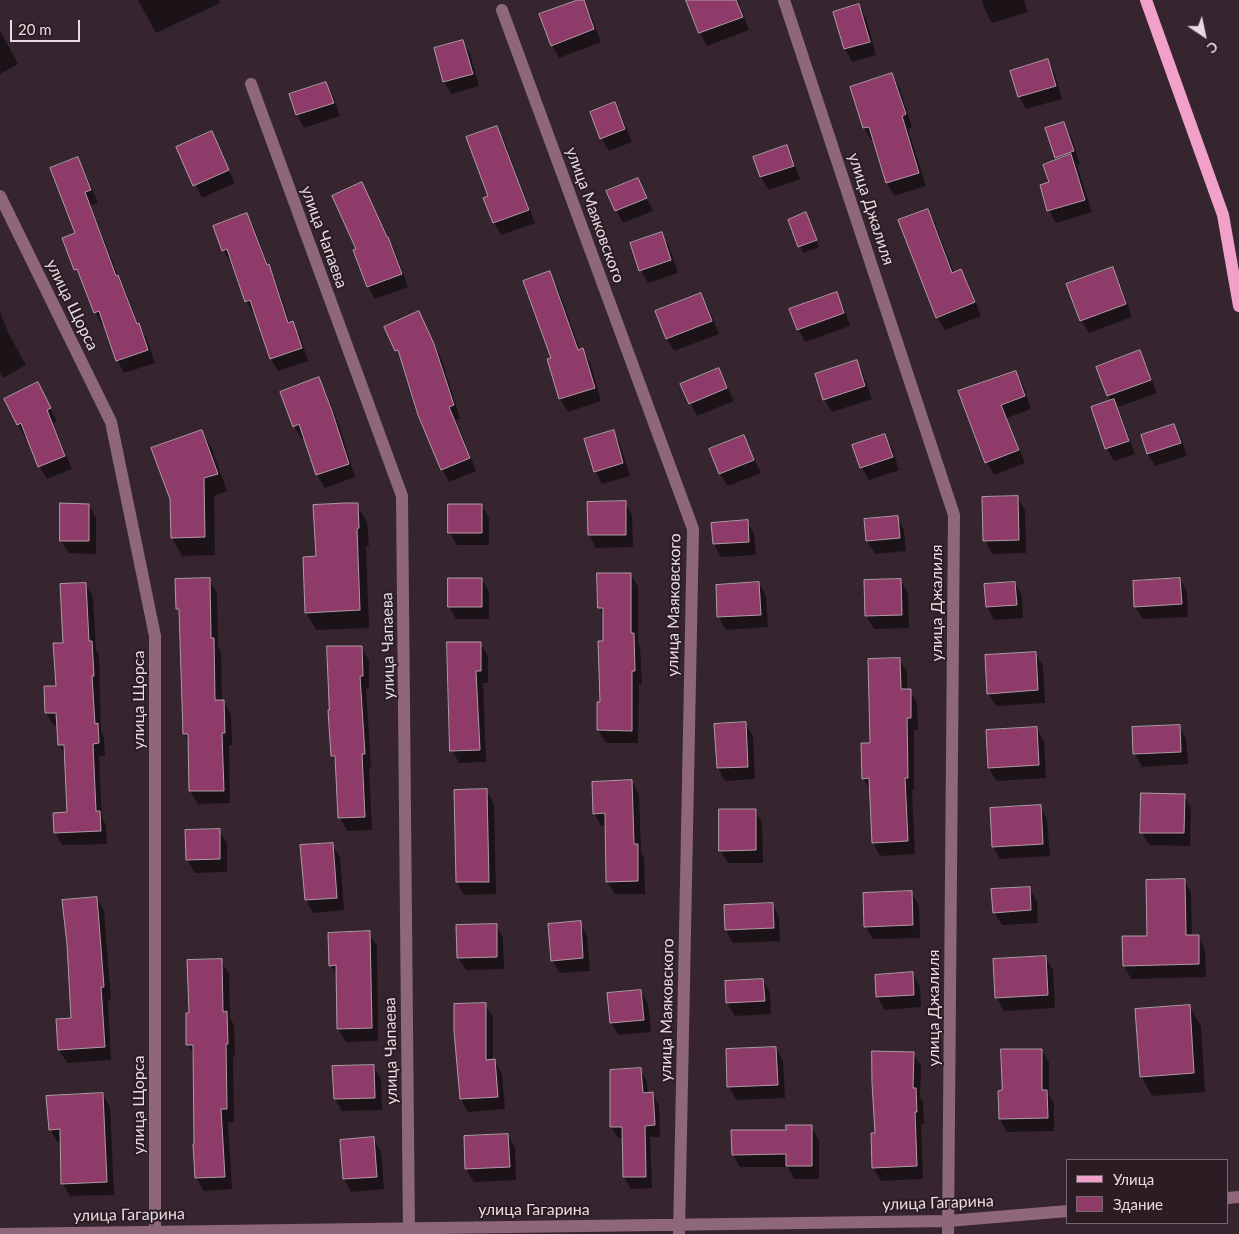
<!DOCTYPE html>
<html>
<head>
<meta charset="utf-8">
<style>
	body { margin:0 }
	#map { position:relative; width:1239px; height:1234px; overflow:hidden; background:#36252e; font-family:Lato,sans-serif }
	canvas { display:block }
	.legend { position:absolute; left:1066px; top:1159px; width:162px; height:65px; box-sizing:border-box; background:#2c1c24; border:1px solid #776870; margin:0; padding:6px 9px; list-style:none; font-size:15px; color:#e7dbe1 }
	.legend li { display:flex; align-items:center; gap:10px; height:25px }
	.legend b { width:25px; border:1px solid #776870 }
	.north { position:absolute; left:1179px; top:10px; width:50px; height:50px; -webkit-text-stroke:4px #2c1c24; paint-order:stroke; rotate:146deg; font-size:14px; font-weight:700; line-height:20px; text-align:center; color:#e7dbe1 }
	.north::after { content:''; display:block; margin:auto; width:18px; height:22px; background:#e7dbe1; clip-path:polygon(50% 0,100% 100%,50% 72%,0 100%) }
	.scale { position:absolute; left:10px; top:20px; width:70px; height:22px; box-sizing:border-box; border:2px solid #e7dbe1; border-top:0; padding-left:6px; font-size:15px; line-height:18px; white-space:nowrap; color:#e7dbe1; -webkit-text-stroke:4px #2c1c24; paint-order:stroke }
</style>
</head>
<body>
<div id="map">
<canvas width="1239" height="1234"></canvas>
<ul class="legend">
<li><b style="height:6px;background:#f1a0c9"></b>Улица</li>
<li><b style="height:14px;background:#8f3b6a"></b>Здание</li>
</ul>
<div class="north">С</div>
<div class="scale">20 m</div>
</div>
<script>
const c = document.querySelector('canvas').getContext('2d');
c.lineJoin = 'round';
function paint(path, color) {
  c.fillStyle = color;
  c.fill(path, 'evenodd');
}
function trace(path, color, width, dash) {
  c.strokeStyle = color;
  c.lineWidth = width;
  c.lineCap = dash ? 'butt' : 'round';
  c.setLineDash(dash || []);
  c.stroke(path);
}
function write(font, color, halo, rows, align = 'center') {
  c.font = font + ' Lato,sans-serif';
  c.lineWidth = 4;
  c.setLineDash([]);
  c.textBaseline = 'middle';
  c.strokeStyle = halo;
  c.fillStyle = color;
  for (const [text, x, y, turn = 0] of rows) {
    c.save();
    c.translate(x, y);
    c.rotate((+turn || 0) * Math.PI / 180);
    c.textAlign = isNaN(turn) ? turn : align;
    if (halo) c.strokeText(text, 0, 0);
    c.fillText(text, 0, 0);
    c.restore();
  }
}
paint(new Path2D(`
	M138,0H219L220,3L156,33Z
	M582,0L590,13L601,42L559,58L552,45Z
	M698,0H738L749,30L707,46L700,33L689,3Z
	M982,0H1024L1028,12L992,23L985,10Z
	M858,5L866,18L876,55L852,62L845,49L834,13Z
	M0,30L18,64L0,74Z
	M463,41L470,54L479,86L452,94L444,82L435,49Z
	M1047,61L1055,74L1062,99L1026,109L1019,96Z
	M892,74L899,87L912,127L908,129L926,186L894,196L887,183L874,140L872,141L864,128L852,87Z
	M326,83L333,96L340,116L304,128L297,115L291,95Z
	M614,104L622,117L632,142L609,151L601,138Z
	M1063,123L1071,136L1080,164L1077,165L1092,212L1056,223L1049,210L1050,183L1058,160L1056,157Z
	M496,127L504,140L535,223L501,235L494,223L485,198L489,197Z
	M211,132L235,183L202,198L178,147Z
	M786,147L793,160L800,179L769,190L761,177L755,158Z
	M78,159L85,172L98,203L91,206L118,276L125,289L139,326L146,337L155,363L124,373L117,360L105,324L102,325L95,312L64,239L77,234Z
	M638,180L653,211L623,223L616,210Z
	M361,184L395,251L408,287L375,299L368,287L358,249Z
	M927,210L935,223L954,273L961,271L968,283L981,316L945,330L937,318L899,221Z
	M806,214L819,247L803,253L790,220Z
	M247,215L254,227L270,270L275,279L290,323H292L300,336L308,361L278,371L271,359L255,314H254L246,301L233,262L231,263L223,250L215,227Z
	M661,234L669,246L678,273L648,283L641,270Z
	M1112,269L1119,281L1132,317L1089,333L1081,320Z
	M550,273L557,286L580,350H582L590,362L601,401L568,412L560,399L548,360L553,359Z
	M836,294L843,306L850,326L805,342L798,329Z
	M701,295L708,307L719,334L674,351L667,339L656,312Z
	M0,312L8,332L26,365L3,378L0,372Z
	M418,312L441,358L460,418L456,420L476,471L449,482L442,469L403,364L385,327Z
	M1139,352L1146,365L1157,393L1118,407L1135,454L1114,461L1107,449L1092,408L1111,401L1108,396Z
	M856,361L863,374L872,399L832,412L824,399Z
	M718,369L734,401L697,416L690,403Z
	M1016,372L1023,385L1031,409L1007,418L1025,463L994,475L987,462L959,392Z
	M318,379L326,392L339,425L355,477L325,488L317,475L305,437L302,439L294,426Z
	M44,397L57,421L53,423L72,469L47,479L39,466L27,436L25,437L18,424Z
	M1174,425L1181,438L1187,456L1155,466L1148,454Z
	M202,431L212,449L227,491L214,496L215,555L182,556L172,538L171,499Z
	M613,431L620,444L630,476L602,484L595,471Z
	M884,435L892,448L899,470L869,480L862,468L854,446Z
	M743,437L761,473L728,486L720,474L711,450Z
	M1017,497L1025,510L1026,553L992,554L985,541L983,498Z
	M625,502L632,515L633,547L596,548L589,535Z
	M89,505L96,518V554L69,553L61,541Z
	M357,505L367,522L369,546H366L369,628L316,630L306,612L318,557Z
	M482,505L489,518V545H457L449,532Z
	M897,517L904,530L906,551L875,554L867,541L865,520Z
	M747,522L754,534L756,555L721,557L714,544L713,524Z
	M631,574L638,587V643L640,647L642,684H639L638,743H606L598,730L604,643V616L599,607Z
	M482,579L489,592V619H456L449,606Z
	M1180,579L1187,592L1188,617L1143,619L1135,607Z
	M177,580H209L217,593L218,647L221,652L222,701H223L231,714L232,745H229L230,803L198,804L190,791L189,742L184,734L180,614L177,609Z
	M900,580L908,593L909,628L874,629L866,616L865,581Z
	M759,583L766,596L768,627L726,630L719,617L717,586Z
	M1015,583L1022,596L1023,618L994,620L987,607L986,585Z
	M86,584L93,597L96,650L99,655L101,732L104,737L105,756H99L102,818L106,825L107,844L62,845L55,832L69,814L66,757L59,745L58,726H54L46,713L57,687L64,644Z
	M480,643L488,656V683H483L486,762L459,763L452,750Z
	M361,647L369,660V689H366L371,767H369L372,830L347,831L340,818L337,765L332,756L329,711Z
	M1036,654L1043,666L1045,703L996,706L988,693Z
	M899,659L907,672V690H910L917,703L918,730H914V790H912L915,854L880,856L873,843L871,791L863,778L871,744Z
	M745,723L753,736L755,779L725,781L718,768Z
	M1179,726L1186,739L1188,764L1142,767L1135,754Z
	M1036,728L1044,741L1046,778L996,781L989,768Z
	M632,781L639,794L641,852L644,858L645,894H615L607,882L606,826H601L594,813Z
	M487,791L494,804L496,894L464,895L457,882Z
	M1184,795L1191,808L1190,846L1149,845L1142,832Z
	M1040,807L1047,819L1050,856L1000,859L993,846Z
	M755,810L762,823L763,863H728L720,850Z
	M219,831L227,843V872L195,873L187,860Z
	M332,844L340,857L344,910L313,913L306,900L302,847Z
	M1184,880L1191,893L1192,936H1198L1205,949L1206,977L1131,979L1124,966L1149,937Z
	M1029,888L1037,901L1038,923L1002,925L994,912Z
	M911,892L919,905L920,938L873,939L865,926Z
	M97,898L104,911L111,1000H108L111,1060L67,1063L59,1050L72,1019Z
	M772,904L779,917L780,941L733,943L726,930Z
	M580,923L587,936L590,971L560,973L552,960Z
	M496,925L503,938L504,969L466,970L458,958Z
	M369,933L377,946L378,1041L346,1042L338,1029L337,976L331,965Z
	M1045,957L1053,970L1055,1008L1004,1011L997,998Z
	M221,961L229,974L230,1018L234,1025L235,1056L233,1057L234,1122H228L232,1189L204,1191L196,1178L194,1145L195,1057L188,1045L187,1014H190Z
	M913,974L920,987L921,1007L885,1010L877,997Z
	M763,980L770,993L771,1014L735,1016L727,1003L726,982Z
	M641,991L648,1004L651,1032L618,1035L611,1022Z
	M485,1005L493,1017V1061H495L502,1074L505,1109L468,1112L461,1099L456,1031Z
	M1189,1006L1201,1026L1205,1092L1152,1096L1141,1076Z
	M776,1048L783,1061L785,1098L736,1100L729,1087Z
	M1042,1050L1049,1063V1095L1054,1104V1131L1007,1132L1000,1119L1003,1092Z
	M913,1053L921,1066L920,1097L923,1102L924,1124H921L923,1179L881,1181L873,1168L876,1134Z
	M374,1066L381,1079L382,1110L342,1111L335,1099Z
	M640,1069L647,1081L648,1094H653L659,1105L660,1137H650L652,1188L631,1189L624,1177L623,1138H618L611,1127Z
	M103,1094L110,1107L114,1195L70,1196L63,1184L61,1142H57L50,1129Z
	M811,1127L819,1140V1179H794L788,1167H740L733,1154L787,1131Z
	M508,1136L515,1148L516,1180L474,1182L466,1169Z
	M373,1139L381,1152L384,1189L351,1192L344,1179Z`), '#0007');
const building = new Path2D(`
	M578,0H584L594,29L551,46L539,14Z
	M686,0H736L743,17L699,33Z
	M859,4L870,42L844,49L833,12Z
	M463,40L473,74L443,82L434,48Z
	M1048,59L1056,86L1018,97L1010,71Z
	M892,73L906,114L902,116L919,173L886,183L869,127L863,128L850,87Z
	M326,82L334,103L296,115L289,94Z
	M615,102L625,129L600,139L590,112Z
	M1064,122L1074,151L1055,158L1045,128Z
	M497,126L529,210L493,223L483,198L488,196L466,137Z
	M212,131L229,170L193,186L176,147Z
	M787,145L794,166L760,177L753,157Z
	M1071,154L1085,200L1047,211L1040,185L1049,182L1043,165Z
	M78,157L91,190L85,192L116,276L118,275L137,324L139,323L148,350L116,361L99,311L94,313L77,269L74,270L62,238L75,233L50,168Z
	M638,178L647,198L615,211L606,191Z
	M362,182L387,237H388L402,274L367,287L353,250L356,249L332,196Z
	M928,209L952,273L961,269L975,302L936,318L898,220Z
	M806,212L817,240L798,247L788,220Z
	M247,213L267,265L269,264L288,323L293,321L302,348L270,359L250,300L245,302L227,249L222,251L213,226Z
	M662,232L671,260L639,271L630,243Z
	M1113,267L1126,304L1080,321L1066,284Z
	M550,271L578,350L583,348L595,388L559,399L547,359L551,358L523,281Z
	M837,292L844,313L797,330L789,309Z
	M701,293L712,321L666,339L655,311Z
	M419,311L434,344L454,405L449,407L470,458L441,470L418,415L398,350L395,351L384,327Z
	M1140,350L1151,380L1107,396L1096,367Z
	M857,360L865,386L823,400L815,374Z
	M719,368L727,388L689,404L680,384Z
	M1016,371L1025,396L1001,405L1019,450L985,463L958,391Z
	M319,377L332,411L349,464L316,475L299,424L293,427L280,392Z
	M38,382L51,408L47,410L65,456L38,467L21,423L17,425L4,399Z
	M1114,399L1129,441L1105,449L1091,407Z
	M1174,424L1181,443L1147,454L1141,435Z
	M202,430L218,474L204,478L205,537L171,538L170,499L151,448Z
	M614,430L623,463L594,472L584,439Z
	M885,434L893,457L860,468L852,445Z
	M744,435L754,460L719,474L709,449Z
	M1018,496L1019,540L983,541L982,497Z
	M626,501V535H588L587,502Z
	M60,503L89,504V541H60Z
	M346,503H358L359,528L357,529L360,610L305,613L303,557L316,556L313,505Z
	M448,504H482V533H448Z
	M898,516L900,538L866,541L864,519Z
	M748,520L749,542L713,544L711,523Z
	M597,573H631V633H634L635,671H632V731L597,730V702H600L598,641H603V608H598Z
	M210,578L211,638H214L215,700H224L225,733H222L224,791H189L188,734H183L179,609H176L175,579Z
	M448,578H482V607H448Z
	M1180,578L1182,604L1134,607L1133,581Z
	M901,579L902,615L865,616L864,580Z
	M759,582L761,615L717,617L716,585Z
	M1015,582L1017,605L986,607L984,584Z
	M86,583L89,641H92L94,676H92L95,724L98,723L99,743L93,744L96,811H100L101,831L54,833L53,813L67,812L64,745H58L56,713H45L44,686H56L53,643H63L60,584Z
	M447,642H481V671H476L480,750L450,751Z
	M327,646H362L363,676H360L365,754H362L365,817L338,818L335,756H331L328,710H329Z
	M1036,652L1038,690L987,694L985,655Z
	M900,658L901,689H911V718H907L908,778H905L908,841L872,843L869,778L862,779L861,743H870L868,659Z
	M746,722L748,767L717,768L714,724Z
	M1180,725L1181,752L1133,754L1132,727Z
	M1037,727L1039,765L988,768L986,730Z
	M632,780L634,844H638V881L606,882L605,813L593,814L592,782Z
	M487,789L489,882H456L454,790Z
	M1141,793L1185,794L1184,833H1140Z
	M1041,805L1043,844L992,847L990,808Z
	M719,809H756V850L719,851Z
	M220,829V859L186,860L185,830Z
	M333,843L337,898L305,900L300,845Z
	M1185,879L1186,935H1199V964L1123,966L1122,936H1147L1146,880Z
	M1030,887L1031,910L993,913L991,889Z
	M912,891L913,925L864,927L863,893Z
	M97,897L104,987H101L105,1047L58,1050L56,1019L71,1018L67,944L62,900Z
	M773,903L774,928L725,930L724,905Z
	M581,921L583,958L551,961L548,924Z
	M497,924V957L457,958L456,925Z
	M370,931L372,1028L337,1029L336,965L329,966L328,933Z
	M1046,956L1048,995L995,998L993,959Z
	M222,959L223,1012L227,1011L228,1044H226L227,1109H221L225,1177L195,1178L193,1144H194L193,1045H186V1013H189L187,960Z
	M913,972L914,995L876,997L875,975Z
	M763,979L765,1001L726,1003L725,981Z
	M641,990L644,1020L610,1023L607,993Z
	M486,1003V1060L495,1059L498,1097L460,1099L454,1031V1004Z
	M1190,1005L1194,1073L1140,1077L1135,1009Z
	M776,1047L778,1085L727,1087L726,1049Z
	M1001,1049H1042V1090H1047L1048,1118L999,1119L998,1091L1002,1090Z
	M872,1051L914,1052L913,1088H916L917,1112H915L917,1166L872,1168L871,1133H875L872,1083Z
	M374,1065L375,1098L334,1099L332,1066Z
	M641,1068L643,1093L653,1092L655,1125L645,1126L646,1177H623L622,1127H610V1070Z
	M103,1093L107,1182L61,1184L60,1129L49,1130L46,1096Z
	M786,1125H812V1166H786V1154L732,1155L731,1130H786Z
	M508,1134L510,1167L465,1169L464,1136Z
	M374,1137L377,1177L343,1179L340,1140Z`);
paint(building, '#8f3b6a');
trace(building, '#b09aa4', 1);
trace(new Path2D(`
	M784,0L954,515L948,1234
	M502,10L693,529L679,1234
	M251,84L402,496L409,1234
	M0,196L111,422L155,636V1234
	M1228,1198L1239,1197
	M0,1234L948,1221L1068,1211`), '#8e677a', 12);
trace(new Path2D(`
	M1146,0L1223,215L1239,306`), '#f1a0c9', 12);
write('16px', '#e7dbe1', '#2c1c24', [
	["улица Джалиля",871,209,72],
	["улица Маяковского",595,215,70],
	["улица Чапаева",324,237,70],
	["улица Щорса",72,305,64],
	["улица Джалиля",937,603,-90],
	["улица Маяковского",674,605,-89],
	["улица Чапаева",388,646,-91],
	["улица Щорса",139,700,-90],
	["улица Джалиля",934,1008,-90],
	["улица Маяковского",667,1010,-89],
	["улица Чапаева",391,1051,-91],
	["улица Щорса",139,1105,-90],
	["улица Гагарина",938,1203,-2],
	["улица Гагарина",534,1210],
	["улица Гагарина",129,1215,-1]
]);
</script>
</body>
</html>
